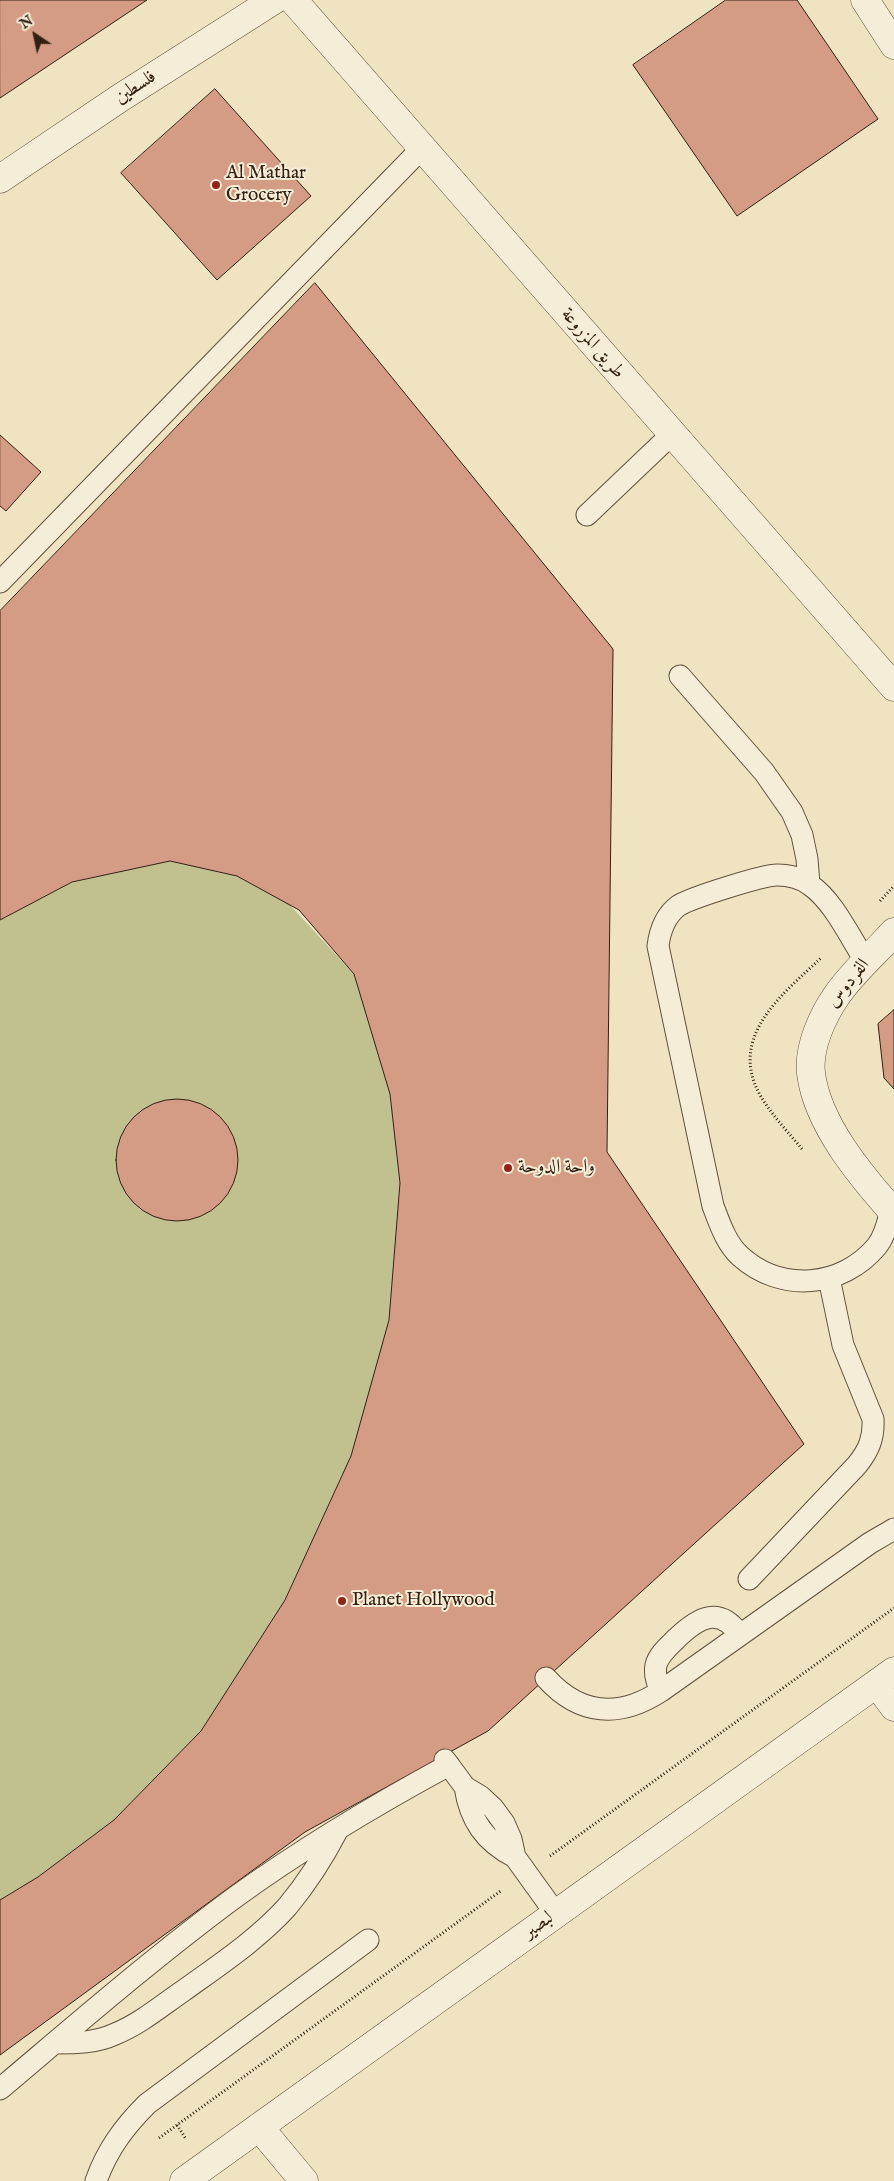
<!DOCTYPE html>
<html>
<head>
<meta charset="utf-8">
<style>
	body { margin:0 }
	#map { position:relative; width:894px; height:2181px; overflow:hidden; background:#efe3c1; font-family:"IM FELL English",serif }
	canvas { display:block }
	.north { position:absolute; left:10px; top:10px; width:50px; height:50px; -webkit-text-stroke:4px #f5edd7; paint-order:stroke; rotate:326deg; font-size:14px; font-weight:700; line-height:20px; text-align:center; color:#332012 }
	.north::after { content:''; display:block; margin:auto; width:18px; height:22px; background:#332012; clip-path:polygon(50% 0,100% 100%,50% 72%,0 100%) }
</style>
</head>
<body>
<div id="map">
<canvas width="894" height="2181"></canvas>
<div class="north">N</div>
</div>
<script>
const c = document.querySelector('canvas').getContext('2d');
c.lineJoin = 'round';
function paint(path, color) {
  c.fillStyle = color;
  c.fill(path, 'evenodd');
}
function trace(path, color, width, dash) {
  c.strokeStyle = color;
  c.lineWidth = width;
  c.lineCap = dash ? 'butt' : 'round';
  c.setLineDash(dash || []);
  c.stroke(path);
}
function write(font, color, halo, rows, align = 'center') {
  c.font = font + ' "IM FELL English",Amiri,serif';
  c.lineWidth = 4;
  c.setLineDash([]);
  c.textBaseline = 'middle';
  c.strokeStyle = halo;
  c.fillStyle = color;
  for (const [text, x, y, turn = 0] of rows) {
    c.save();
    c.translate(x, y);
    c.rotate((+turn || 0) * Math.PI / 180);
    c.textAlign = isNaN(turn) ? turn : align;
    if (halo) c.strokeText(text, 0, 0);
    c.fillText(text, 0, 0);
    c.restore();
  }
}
paint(new Path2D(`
	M170,861L237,876L288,903L354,974L390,1094L400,1183L389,1320L351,1456L285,1600L201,1731L114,1820L38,1877L0,1900V920L72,882Z`), '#c0c18e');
const building = new Path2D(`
	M0,0H147L0,98Z
	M726,0H797L878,119L737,216L633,65Z
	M215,89L311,196L217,280L121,173Z
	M315,283L613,649L607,1152L804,1444L488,1731L305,1832L0,2055V1900L38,1877L114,1820L201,1731L285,1600L351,1456L389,1320L400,1183L390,1094L354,974L299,910L237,876L170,861L72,882L0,920V611Z
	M0,435L41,472L6,511L0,506Z
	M894,1010V1089L884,1078L878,1024Z
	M116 1160a61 61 0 1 1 122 0a61 61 0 1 1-122 0Z`);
paint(building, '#d49c84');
trace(building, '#332012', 1);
const service = new Path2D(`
	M587,515L672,434
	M0,582L421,149
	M680,676L764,772L792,812L802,835L807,859L809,884
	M866,962C851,939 833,900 810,885C801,878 789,875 777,875C763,875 690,898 678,906C665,916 660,930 658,946L713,1206C720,1224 726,1243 740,1256C781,1293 842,1288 877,1246C885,1236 888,1222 891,1210
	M749,1579L857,1465C869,1450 874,1438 873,1419L843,1345L829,1278
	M546,1678C580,1716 620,1718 661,1691L870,1543L894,1529
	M661,1691C657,1683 654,1675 656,1665C659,1654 669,1646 677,1638C698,1618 719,1605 740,1635
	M445,1760L465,1787L480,1796L493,1808L504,1823L511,1839L515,1857L556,1914
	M465,1787C470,1820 485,1842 515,1857
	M55,2043C76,2043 96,2043 115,2034C140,2024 161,2006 183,1991C219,1965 257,1940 287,1907C307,1883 323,1858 337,1831
	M0,2089C77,2024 153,1958 234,1898C303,1848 375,1805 449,1765
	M96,2181C107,2150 124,2127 147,2104L368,1940`);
const minor = new Path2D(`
	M293,0L894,687
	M865,0L894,45
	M0,179L120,98L274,0
	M894,932C875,953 853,972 837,995C823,1015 808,1047 811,1073C817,1124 861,1176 894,1213
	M877,1684L894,1707
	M259,2127L304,2181
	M184,2181L894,1671`);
trace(service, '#62513e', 23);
trace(minor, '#62513e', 29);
trace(new Path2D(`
	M880,901L894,886
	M802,1149C788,1132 771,1114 760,1095C727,1036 784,993 821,958
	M550,1856L894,1608
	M177,2125L186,2139
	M159,2138L502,1890`), '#332012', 3, [1, 2.5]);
trace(service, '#f5edd7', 21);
trace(minor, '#f5edd7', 28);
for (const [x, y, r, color] of [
	[216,185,5,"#8f2418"],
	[508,1168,5,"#8f2418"],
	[342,1601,5,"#8f2418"]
]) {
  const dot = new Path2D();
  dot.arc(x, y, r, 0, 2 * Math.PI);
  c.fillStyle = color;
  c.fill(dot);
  trace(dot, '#f5edd7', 2);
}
write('19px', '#332012', '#f5edd7', [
	["فلسطين",136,88,-33],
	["طريق المزروعة",592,344,49],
	["الفردوس",849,984,-51],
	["لبصير",539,1926,-36]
]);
write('19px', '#332012', '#f5edd7', [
	["Al Mathar",226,174],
	["Grocery",226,196],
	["واحة الدوحة",518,1168],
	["Planet Hollywood",352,1601]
], 'left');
</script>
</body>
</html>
